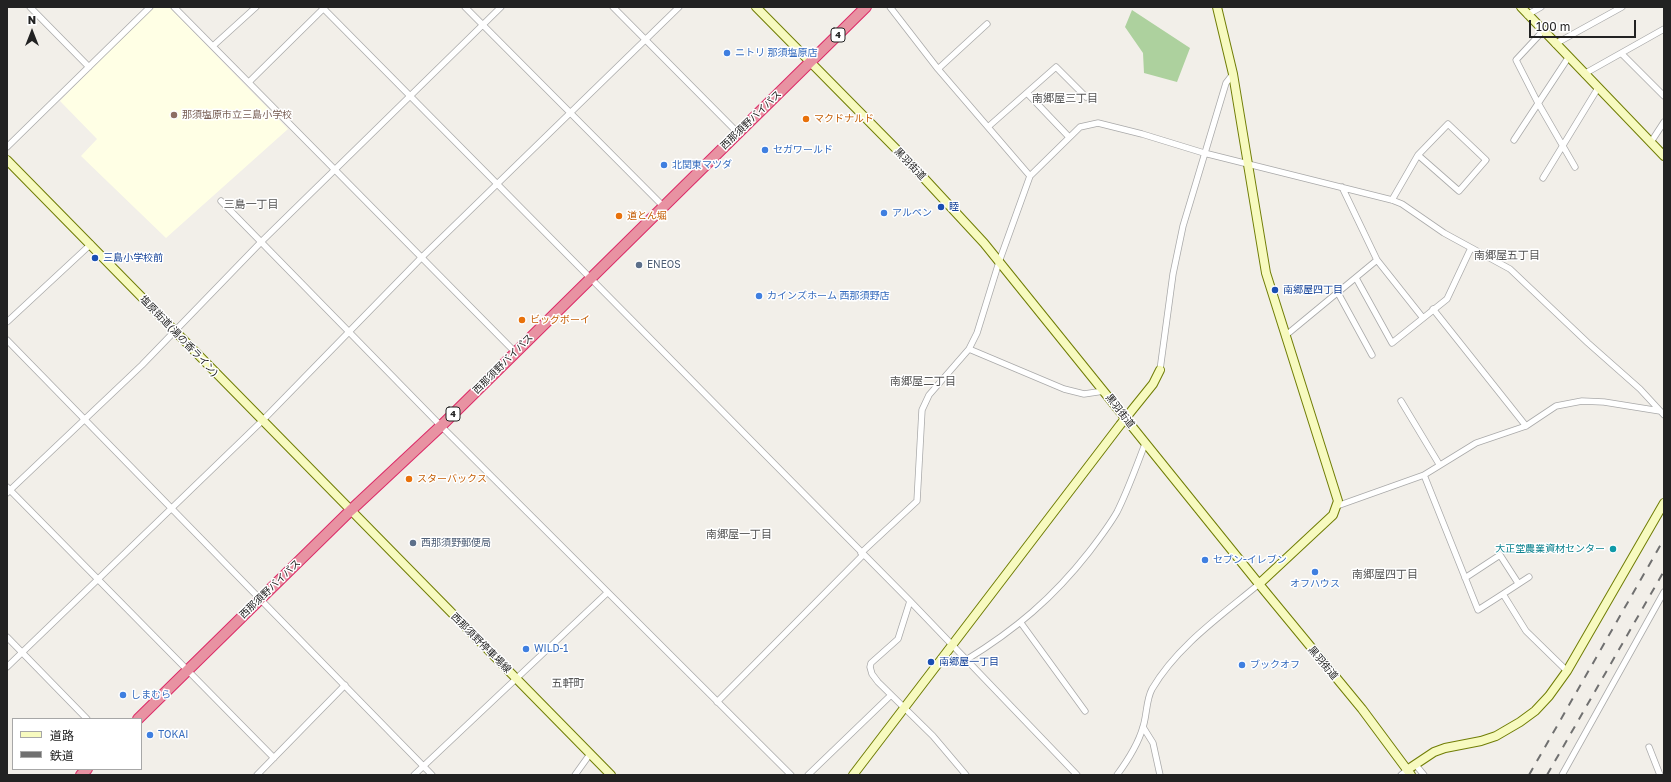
<!DOCTYPE html>
<html>
<head>
<meta charset="utf-8">
<style>
	body { margin:0 }
	#map { position:relative; width:1671px; height:782px; overflow:hidden; background:#f2efe9; font-family:"Golos Text","Noto Sans JP",sans-serif }
	canvas { display:block }
	.frame { position:absolute; inset:0; border:8px solid #222; pointer-events:none }
	.legend { position:absolute; left:12px; top:718px; width:130px; height:52px; box-sizing:border-box; background:#fff; border:1px solid #a7a7a7; margin:0; padding:5px 7px; list-style:none; font-size:12px; color:#222 }
	.legend li { display:flex; align-items:center; gap:8px; height:20px }
	.legend b { width:20px; border:1px solid #a7a7a7 }
	.north { position:absolute; left:12px; top:12px; width:40px; height:40px; -webkit-text-stroke:3px #fff; paint-order:stroke; rotate:0deg; font-size:11px; font-weight:700; line-height:16px; text-align:center; color:#222 }
	.north::after { content:''; display:block; margin:auto; width:14px; height:18px; background:#222; clip-path:polygon(50% 0,100% 100%,50% 72%,0 100%) }
	.scale { position:absolute; left:1529px; top:20px; width:107px; height:18px; box-sizing:border-box; border:2px solid #222; border-top:0; padding-left:5px; font-size:12px; line-height:14px; white-space:nowrap; color:#222; -webkit-text-stroke:3px #fff; paint-order:stroke }
</style>
</head>
<body>
<div id="map">
<canvas width="1671" height="782"></canvas>
<div class="frame"></div>
<ul class="legend">
<li><b style="height:5px;background:#f7fabf"></b>道路</li>
<li><b style="height:5px;background:#707070"></b>鉄道</li>
</ul>
<div class="north">N</div>
<div class="scale">100 m</div>
</div>
<script>
const c = document.querySelector('canvas').getContext('2d');
c.lineJoin = 'round';
function paint(path, color) {
  c.fillStyle = color;
  c.fill(path, 'evenodd');
}
function trace(path, color, width, dash) {
  c.strokeStyle = color;
  c.lineWidth = width;
  c.lineCap = dash ? 'butt' : 'round';
  c.setLineDash(dash || []);
  c.stroke(path);
}
function write(font, color, halo, rows, align = 'center') {
  c.font = font + ' "Golos Text","Noto Sans JP",sans-serif';
  c.lineWidth = 3;
  c.setLineDash([]);
  c.textBaseline = 'middle';
  c.strokeStyle = halo;
  c.fillStyle = color;
  for (const [text, x, y, turn = 0] of rows) {
    c.save();
    c.translate(x, y);
    c.rotate((+turn || 0) * Math.PI / 180);
    c.textAlign = isNaN(turn) ? turn : align;
    if (halo) c.strokeText(text, 0, 0);
    c.fillText(text, 0, 0);
    c.restore();
  }
}
paint(new Path2D(`
	M153,7H169L288,129L166,238L81,156L97,139L60,101Z`), '#ffffe5');
paint(new Path2D(`
	M1132,10L1190,48L1177,82L1144,73L1143,53L1125,27Z`), '#add19e');
const street = new Path2D(`
	M30,7L89,67
	M174,7L515,352
	M322,7L910,601L1077,775
	M465,7L664,207
	M613,7L738,133
	M890,7L938,69L1030,176
	M1527,15L1541,7
	M1543,31L1516,60L1538,103L1575,167
	M1555,44L1622,7
	M213,46L256,7
	M1622,54L1664,96
	M938,69L987,24
	M1584,74L1664,29
	M249,82L325,7
	M1027,93L1069,137
	M988,127L1056,67L1086,97
	M1514,140L1568,58
	M1651,142L1664,122
	M7,147L150,7
	M1543,178L1598,88
	M1342,187L1377,260L1423,318
	M1392,200L1418,155L1448,124L1486,160L1459,191L1418,155
	M221,201L441,426L791,775
	M1356,278L1392,343L1447,299L1471,248
	M1338,293L1372,355
	M1433,309L1526,426
	M7,322L91,244
	M1285,336L1377,260
	M7,340L432,775
	M969,349L1064,389L1084,394L1104,391
	M1160,370L1173,274L1183,226L1226,83L1233,74
	M1401,401L1439,464
	M1424,475L1478,610L1503,594L1526,631L1567,671
	M7,487L274,758
	M7,493L142,365L262,241L501,7
	M1337,506L1424,475L1476,443L1526,426L1556,406L1582,401L1604,402L1660,411
	M861,553L917,501L922,410L929,395L969,349L977,333L999,262L1030,176L1080,127L1098,123L1142,134L1204,153L1392,200L1402,204L1444,233L1510,269L1588,343L1640,389L1664,415
	M1465,578L1500,555L1518,583
	M1503,594L1529,577
	M910,601L898,639L871,663L870,667L872,674L878,682L933,736L966,775
	M1021,623L1085,711
	M7,637L87,719
	M966,660C1015,630 1053,598 1089,552C1099,539 1109,526 1117,512C1128,490 1136,467 1145,444
	M7,667L262,421L421,258L679,7
	M717,702L863,555
	M1143,727L1153,743L1160,775
	M1649,747L1660,775
	M1415,764L1424,775
	M257,775L345,685
	M414,775L607,593
	M575,775L590,754
	M808,775L890,696
	M1117,775C1128,760 1138,745 1143,727C1147,715 1146,700 1152,689C1177,646 1222,615 1259,584
	M1401,775L1407,770
	M1562,775L1664,592`);
const secondary = new Path2D(`
	M756,7L909,162L984,243L1259,584L1362,709L1411,775
	M1217,7L1233,74L1266,273L1338,501L1333,515L1259,584
	M1521,7L1664,156
	M7,160L611,775
	M1407,770L1434,752L1445,748L1481,741L1496,736L1520,722L1535,711L1549,696L1567,671L1664,503
	M853,775L1120,425L1153,384L1160,370`);
const highway = new Path2D(`
	M138,719L350,511L441,426L866,7
	M81,775L87,769`);
trace(street, '#a9a9a9', 7);
trace(secondary, '#707d05', 10);
trace(highway, '#dc2a67', 12);
trace(street, '#fff', 5.5);
trace(secondary, '#f7fabf', 8);
trace(highway, '#e892a2', 10);
trace(new Path2D(`
	M1529,775L1664,539
	M1547,775L1664,571`), '#707070', 2, [8, 8]);
for (const [x, y, r, color] of [
	[727,53,4,"#3f7fe0"],
	[174,115,4,"#8d6e63"],
	[806,119,4,"#e8710a"],
	[765,150,4,"#3f7fe0"],
	[664,165,4,"#3f7fe0"],
	[941,207,4,"#1a4fb4"],
	[884,213,4,"#3f7fe0"],
	[619,216,4,"#e8710a"],
	[95,258,4,"#1a4fb4"],
	[639,265,4,"#5c6f8a"],
	[1275,290,4,"#1a4fb4"],
	[759,296,4,"#3f7fe0"],
	[522,320,4,"#e8710a"],
	[409,479,4,"#e8710a"],
	[413,543,4,"#5c6f8a"],
	[1613,549,4,"#0f9aa8"],
	[1205,560,4,"#3f7fe0"],
	[1315,572,4,"#3f7fe0"],
	[526,649,4,"#3f7fe0"],
	[931,662,4,"#1a4fb4"],
	[1242,665,4,"#3f7fe0"],
	[123,695,4,"#3f7fe0"],
	[150,735,4,"#3f7fe0"]
]) {
  const dot = new Path2D();
  dot.arc(x, y, r, 0, 2 * Math.PI);
  c.fillStyle = color;
  c.fill(dot);
  trace(dot, '#fff', 1.5);
}
for (const [x, y, w] of [
	[838,35,14],
	[453,414,14]
]) {
  const box = new Path2D();
  box.roundRect(x - w / 2, y - 7, w, 14, 3);
  c.fillStyle = '#fff';
  c.fill(box);
  trace(box, '#222', 1);
}
write('bold 9px', '#222', null, [
	["4",838,35],
	["4",453,414]
]);
write('10px', '#366cbe', '#fff', [
	["ニトリ 那須塩原店",735,53],
	["セガワールド",773,150],
	["北関東マツダ",672,165],
	["アルペン",892,213],
	["カインズホーム 西那須野店",767,296],
	["セブン-イレブン",1213,560],
	["オフハウス",1315,584,"center"],
	["WILD-1",534,649],
	["ブックオフ",1250,665],
	["しまむら",131,695],
	["TOKAI",158,735]
], 'left');
write('10px', '#785e54', '#fff', [
	["那須塩原市立三島小学校",182,115]
], 'left');
write('10px', '#c56008', '#fff', [
	["マクドナルド",814,119],
	["道とん堀",627,216],
	["ビッグボーイ",530,320],
	["スターバックス",417,479]
], 'left');
write('10px', '#222', '#fff', [
	["西那須野バイパス",751,120,-44],
	["黒羽街道",910,164,46],
	["塩原街道(湯の香ライン)",179,336,46],
	["西那須野バイパス",503,364,-45],
	["黒羽街道",1120,411,52],
	["西那須野バイパス",270,589,-44],
	["西那須野停車場線",481,643,45],
	["黒羽街道",1323,663,50]
]);
write('10px', '#164399', '#fff', [
	["睦",949,207],
	["三島小学校前",103,258],
	["南郷屋四丁目",1283,290],
	["南郷屋一丁目",939,662]
], 'left');
write('10px', '#4e5e75', '#fff', [
	["ENEOS",647,265],
	["西那須野郵便局",421,543]
], 'left');
write('10px', '#0d838f', '#fff', [
	["大正堂農業資材センター",1605,549]
], 'right');
write('11px', '#555', '#fff', [
	["南郷屋三丁目",1065,99],
	["三島一丁目",251,205],
	["南郷屋五丁目",1507,256],
	["南郷屋二丁目",923,382],
	["南郷屋一丁目",739,535],
	["南郷屋四丁目",1385,575],
	["五軒町",568,684]
]);
</script>
</body>
</html>
